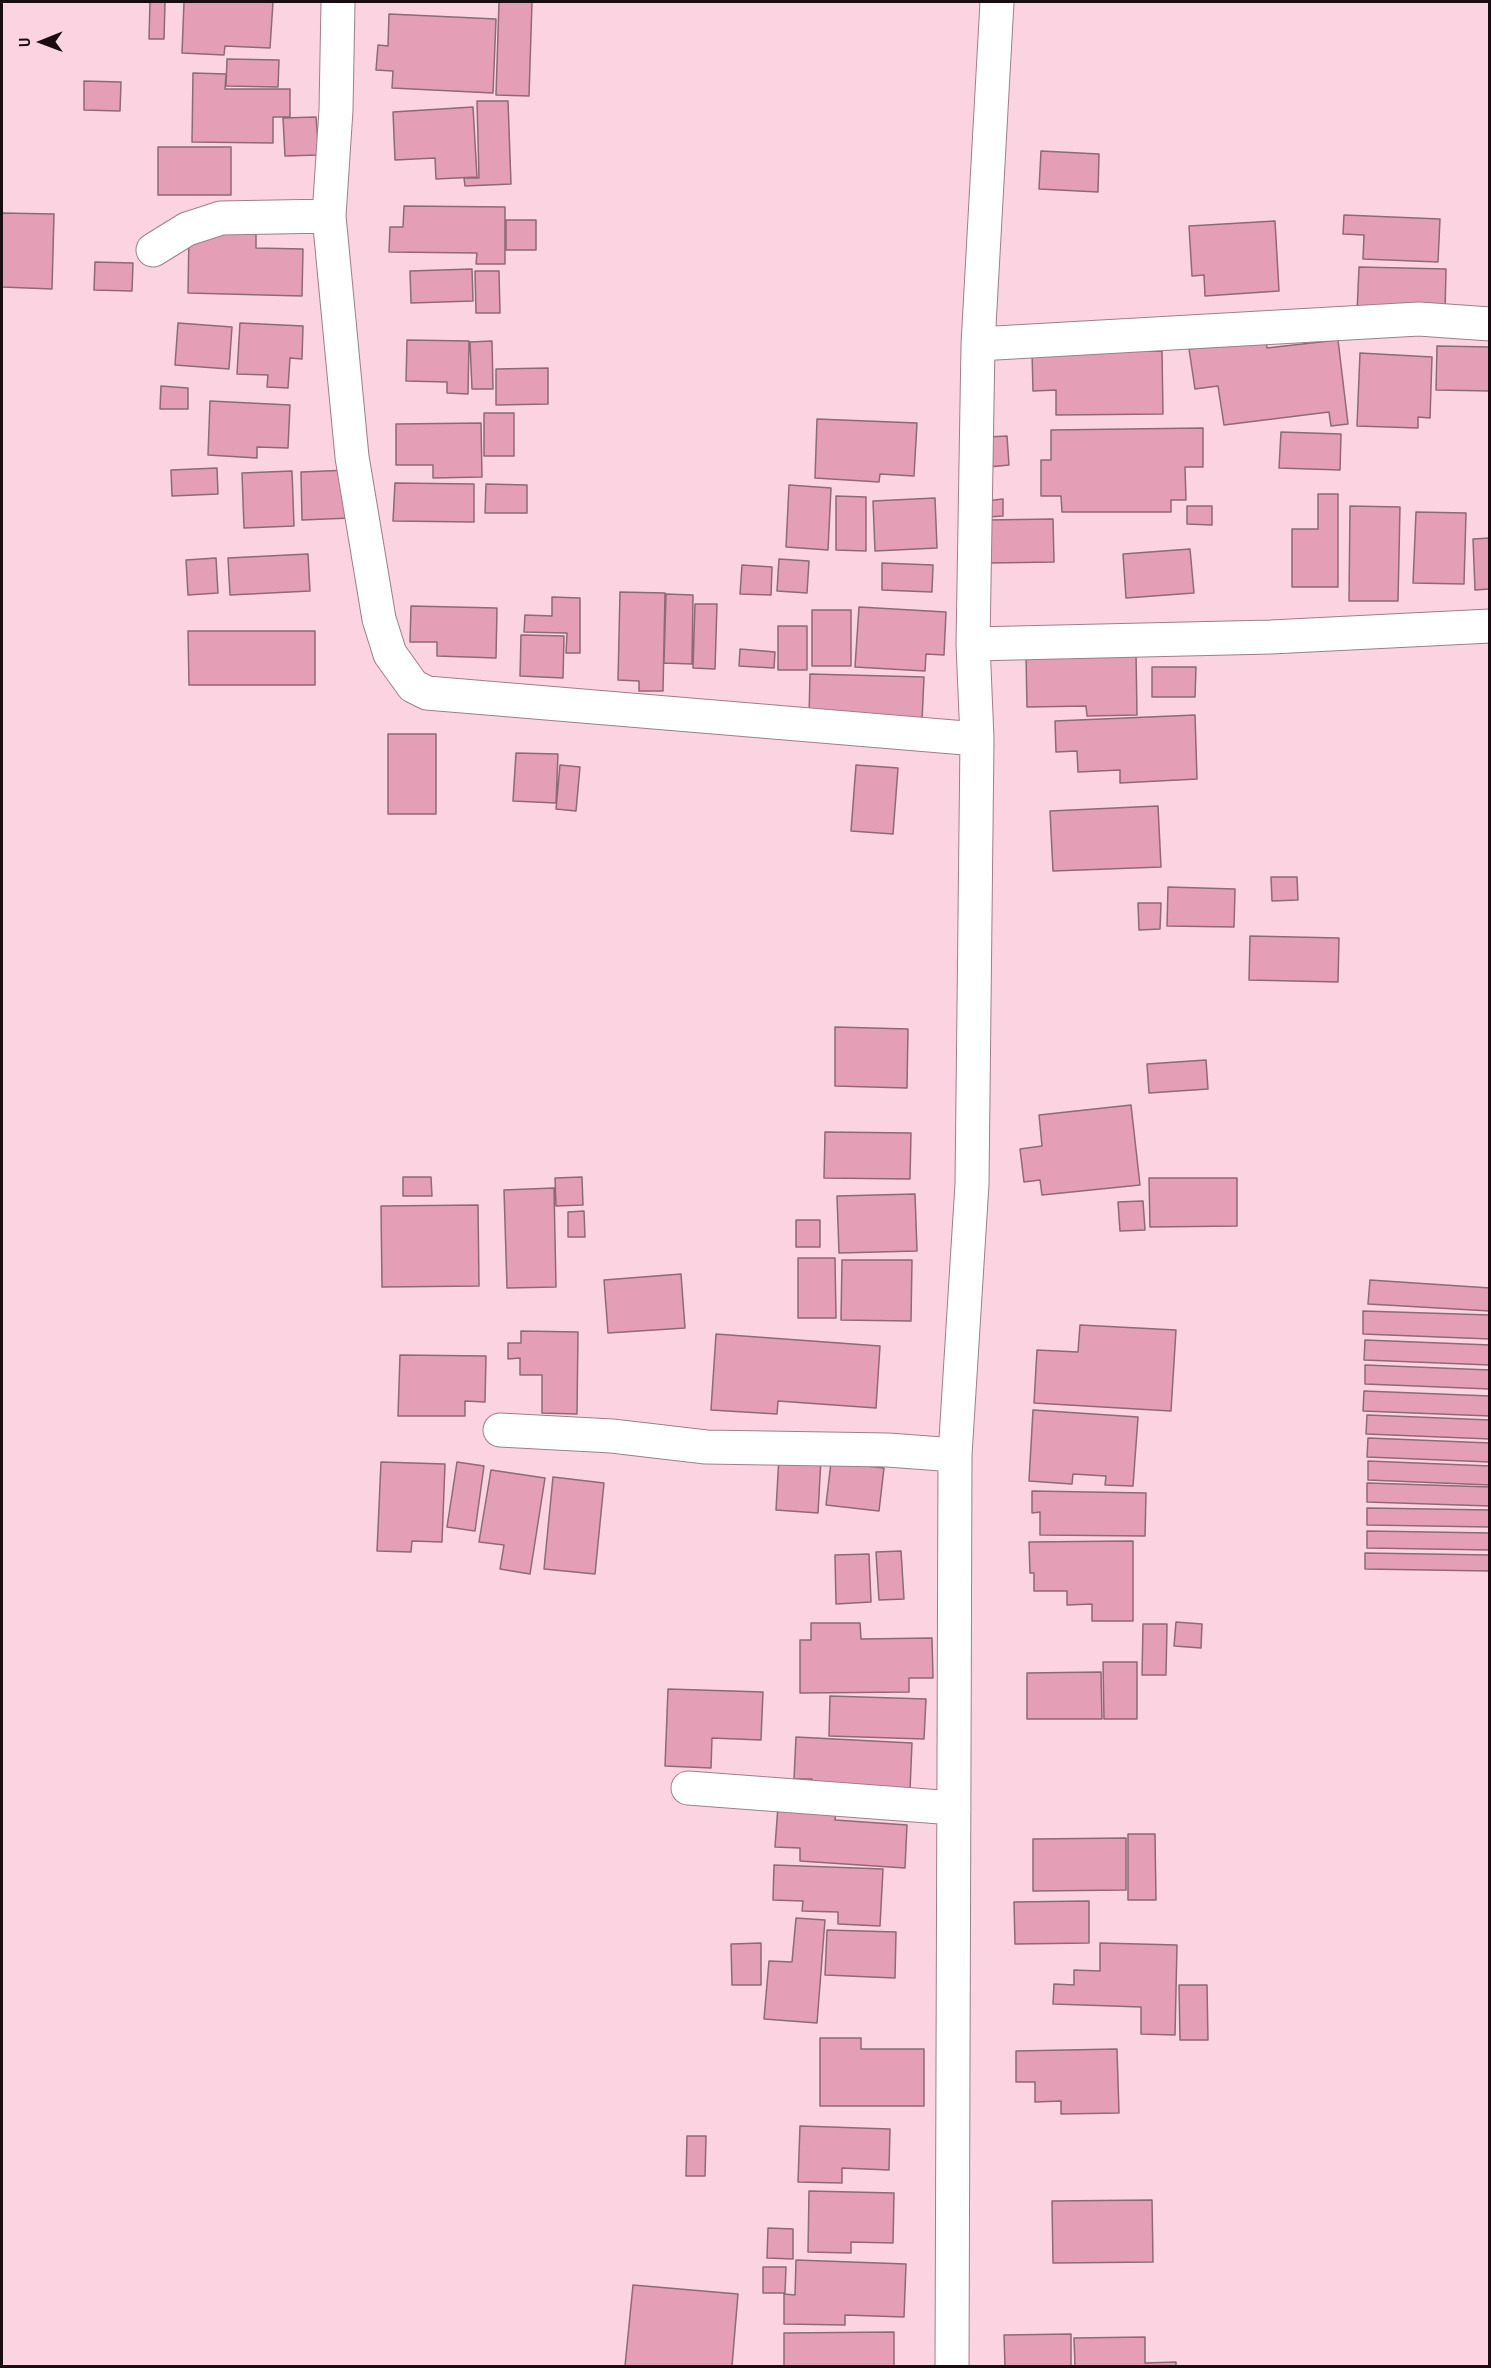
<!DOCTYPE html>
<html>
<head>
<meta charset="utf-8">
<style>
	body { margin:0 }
	#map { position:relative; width:1491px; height:2368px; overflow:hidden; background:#fcd4e1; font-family:"Archivo Narrow",sans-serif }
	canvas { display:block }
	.frame { position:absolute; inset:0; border:3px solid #1a0d11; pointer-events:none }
	.north { position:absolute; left:12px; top:12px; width:60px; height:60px; -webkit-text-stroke:4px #fcd4e1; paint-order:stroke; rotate:269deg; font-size:16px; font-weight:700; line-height:24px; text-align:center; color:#1a0d11 }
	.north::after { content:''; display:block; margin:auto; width:21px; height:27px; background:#1a0d11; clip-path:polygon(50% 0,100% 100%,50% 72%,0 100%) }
</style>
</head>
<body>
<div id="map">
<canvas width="1491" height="2368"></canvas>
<div class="frame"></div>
<div class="north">U</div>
</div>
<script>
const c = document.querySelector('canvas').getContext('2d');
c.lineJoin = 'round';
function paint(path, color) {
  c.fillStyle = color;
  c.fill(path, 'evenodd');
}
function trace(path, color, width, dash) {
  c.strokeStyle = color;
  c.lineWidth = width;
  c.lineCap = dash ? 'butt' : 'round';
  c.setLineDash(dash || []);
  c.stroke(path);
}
const building = new Path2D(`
	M150,2H165L164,39H149Z
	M184,2H273L270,48L225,46L224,55L182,53Z
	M499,2H532L529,96L496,95Z
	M389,14L496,19L493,93L392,88L393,71L376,70L378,45L388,46Z
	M227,59L279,60L278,87L226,86Z
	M193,73L226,74L225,89H290V117H273V143L192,142Z
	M84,81L121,82L120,111L84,110Z
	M477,101H508L511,184L465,186L464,178H479Z
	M473,107L477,177L436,179L435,158L395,160L393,112Z
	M316,117L319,155L285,156L283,118Z
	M158,147H231V195H158Z
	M1041,151L1099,154L1098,192L1039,189Z
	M404,206L505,207V264H476L477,253L389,252L390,227H403Z
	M2,213L54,214L52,289L2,287Z
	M1344,215L1440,219L1438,262L1363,259L1364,235L1343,234Z
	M506,220H536V250H506Z
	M1275,221L1279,291L1205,296L1204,275L1192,276L1189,226Z
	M189,233L256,234V248L303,249L302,296L188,293Z
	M95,262L133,263L132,291L94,290Z
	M1359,267L1446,269L1445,314L1357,312Z
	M472,269L473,301L411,303L410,271Z
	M475,271H499L500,313H476Z
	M178,323L232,327L229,369L175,365Z
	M240,323L303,326L302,359L290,358L288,388L267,387L268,375L237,374Z
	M407,340L469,341L468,394L447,393V382L406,381Z
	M1266,340L1267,348L1338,340L1348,424L1331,426L1329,412L1224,425L1218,386L1195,389L1189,349Z
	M492,341L493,389H472L470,342Z
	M1437,346L1490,347V391L1436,390Z
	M1162,351L1163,414L1056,415V390L1033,391L1032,352Z
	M1360,353L1432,357L1430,418L1418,417V428L1357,426Z
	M548,368V404L496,405V369Z
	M161,386L188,388V409H160Z
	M210,401L290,405L288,448L257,447V458L208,455Z
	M484,413H514V456H484Z
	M817,419L917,423L914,476L880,474L879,482L815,478Z
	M481,423L482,477L433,478V465H396V424Z
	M1203,428V467H1185L1186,500H1171V512H1062L1061,496H1041V460H1051V430Z
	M1281,432L1341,434L1340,470L1279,468Z
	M1007,436L1009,465L989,467L988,437Z
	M217,468L218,494L172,496L171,470Z
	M350,470L351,518L302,520L301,472Z
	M292,471L294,526L244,528L242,473Z
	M395,483L474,484V522L393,521Z
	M486,484L527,485V513H485Z
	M789,485L831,488L828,550L786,547Z
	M1318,494H1338V587H1292V529H1318Z
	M836,496L866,497V551L836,550Z
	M935,498L937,548L875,551L873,501Z
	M1003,499V516L987,517L986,501Z
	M1187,506H1212V525L1187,524Z
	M1350,506L1400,507L1398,601H1349Z
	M1416,512L1466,513L1464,584L1413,583Z
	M1053,519L1054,562L989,563L988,520Z
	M1490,538V589L1475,590L1473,539Z
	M1190,549L1194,593L1126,598L1123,554Z
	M308,554L310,591L230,595L228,558Z
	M216,558L218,593L188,595L186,560Z
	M779,559L809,561L807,593L777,591Z
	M882,563L933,565L932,592L882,590Z
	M742,565L772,567L771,595L740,594Z
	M620,592L665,593L663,691H639V681L618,680Z
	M666,594L693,595L692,664L664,663Z
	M552,597L580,598V653H566L567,633L524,632L525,615L552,616Z
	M695,604H717L715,669L693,668Z
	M411,606L497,608L496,658L437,656V642H410Z
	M859,607L946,612L944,655L926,654L925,671L855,667Z
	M812,610H851V666H812Z
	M778,626H807V670H778Z
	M188,631H315V685H189Z
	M521,635L564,636L563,678L520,676Z
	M740,649L775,652L774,668L739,666Z
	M1136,653L1137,715L1087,716L1086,706L1027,707L1026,655Z
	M1152,667H1196L1195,697H1152Z
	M810,674L924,677L922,721L809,718Z
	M1195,715L1197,779L1120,783V770L1078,772L1077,751L1056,752L1055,721Z
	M388,734H436V814H388Z
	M516,753L558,754L556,803L513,801Z
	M560,765L580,767L576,811L556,809Z
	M856,765L898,768L893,834L851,831Z
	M1158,806L1161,867L1053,871L1050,811Z
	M1271,877H1297L1298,900L1272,901Z
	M1168,887L1235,889L1234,927L1167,926Z
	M1138,903H1161L1160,929L1139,930Z
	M1250,936L1339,938L1338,982L1249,980Z
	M835,1027L908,1029L907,1088L835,1086Z
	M1206,1060L1208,1089L1149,1093L1147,1064Z
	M1131,1105L1140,1185L1042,1195L1040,1180L1024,1182L1020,1149L1042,1146L1039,1115Z
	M825,1132L911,1133L910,1179L824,1178Z
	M403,1177H431L432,1196H403Z
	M582,1177L583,1205L556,1206L555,1178Z
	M1149,1178H1237V1226L1150,1227Z
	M554,1188L556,1287L507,1288L504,1190Z
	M915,1194L917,1251L839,1253L837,1196Z
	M1143,1201L1145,1230L1120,1231L1118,1202Z
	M478,1205L479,1286L382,1287L381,1206Z
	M584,1211L585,1237H568V1212Z
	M796,1220H820V1247H796Z
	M798,1258H835L836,1318H798Z
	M842,1260H912L911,1321L841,1320Z
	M681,1274L685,1328L608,1333L604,1280Z
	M1370,1280L1490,1288V1311L1368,1304Z
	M1363,1311L1490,1315V1339L1363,1334Z
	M1080,1325L1176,1330L1171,1411L1034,1403L1037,1350L1078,1352Z
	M521,1331L578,1332L577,1414L542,1413V1375H520V1358L508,1359V1343H521Z
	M716,1334L880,1346L876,1408L778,1401L777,1414L711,1410Z
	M1365,1340L1490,1345V1365L1364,1360Z
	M400,1355L486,1356L485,1402L465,1401V1416H398Z
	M1365,1365L1490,1370V1389L1365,1384Z
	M1364,1391L1490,1396V1416L1363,1411Z
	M1033,1410L1138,1417L1133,1486L1105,1485L1106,1476L1073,1474L1072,1484L1029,1481Z
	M1367,1415L1490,1420V1439L1366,1434Z
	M1368,1438L1490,1443V1462L1367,1457Z
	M779,1456L821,1458L818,1513L776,1510Z
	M1368,1461L1490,1466V1485L1368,1480Z
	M381,1462L445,1464L442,1542L412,1541L411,1552L377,1551Z
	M457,1462L484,1466L475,1531L447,1527Z
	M831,1462L884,1468L879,1511L826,1505Z
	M491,1470L545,1478L530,1574L500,1569L504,1545L479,1542Z
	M553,1477L604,1483L595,1574L544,1569Z
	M1367,1483L1490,1487V1506L1367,1502Z
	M1032,1491L1146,1493L1145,1536L1040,1535V1512L1032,1513Z
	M1367,1508L1490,1510V1527L1367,1525Z
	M1367,1531L1490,1533V1550L1367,1548Z
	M1133,1541V1621H1092V1604L1067,1605V1591H1034V1573H1030L1029,1542Z
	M901,1551L904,1599L879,1600L876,1552Z
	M1365,1553L1490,1555V1571L1365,1569Z
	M869,1554L871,1602L836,1604L835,1555Z
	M1176,1622L1202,1624L1201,1648L1174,1646Z
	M811,1623H860L861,1639L932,1638L933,1678H909V1692L800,1693V1640H811Z
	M1143,1624H1167L1166,1675H1142Z
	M1103,1662H1137V1719H1104Z
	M1101,1672L1102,1719H1027V1673Z
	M668,1689L763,1692L761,1740L712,1738L711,1768L665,1766Z
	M830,1696L926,1699L924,1739L829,1736Z
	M796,1737L912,1743L910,1790L812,1785V1779H794Z
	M778,1806L836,1810L835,1820L907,1825L905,1868L800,1861V1848L775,1847Z
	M1128,1834H1155L1156,1900H1128Z
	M1126,1838V1890L1033,1891V1839Z
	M774,1865L883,1869L880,1926L838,1924V1912L802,1911L803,1901L773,1900Z
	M1089,1901V1943L1015,1944L1014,1902Z
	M796,1918L825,1920L817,2023L764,2019L769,1961L792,1962Z
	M827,1930L896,1932L895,1978L825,1975Z
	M761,1943V1985H732L731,1944Z
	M1100,1943L1177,1945L1175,2035L1141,2034V2007L1053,2004L1054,1984L1074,1985V1970L1100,1971Z
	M1179,1985H1207L1208,2040H1180Z
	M820,2038H861V2049H924V2106H820Z
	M1117,2049L1119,2113L1061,2114V2101L1035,2102V2082H1016V2051Z
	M800,2126L890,2129L889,2170L842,2168V2183L798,2182Z
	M687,2136H706L705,2176H686Z
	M809,2191L894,2193L893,2243L851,2242V2253L808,2252Z
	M1152,2200L1153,2262L1053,2263L1052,2201Z
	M768,2228L793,2229V2259L767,2258Z
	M796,2260L906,2264L904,2317L845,2315V2325L784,2324V2294L795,2295Z
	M763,2267H786L785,2293H763Z
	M633,2285L738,2294L732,2366H625Z
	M894,2332V2366H784V2333Z
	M1071,2334V2366H1005L1004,2335Z
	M1145,2337V2363L1176,2362V2366H1075L1074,2338Z`);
paint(building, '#e49fb7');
trace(building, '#8d6a75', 1.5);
const street = new Path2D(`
	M338,2L336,110L329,216L352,457L379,619L390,654L413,686L427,693L977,739
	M153,250L187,229L221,218L329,216
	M978,344L1419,319L1490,324
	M973,644L1271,637L1490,626
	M500,1430L612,1436L706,1447L888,1450L955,1455
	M688,1788L954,1808
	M952,2366L955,1455L972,1184L977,739L973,644L978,344L997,2`);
trace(street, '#a17d89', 35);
trace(street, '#fff', 33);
</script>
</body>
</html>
